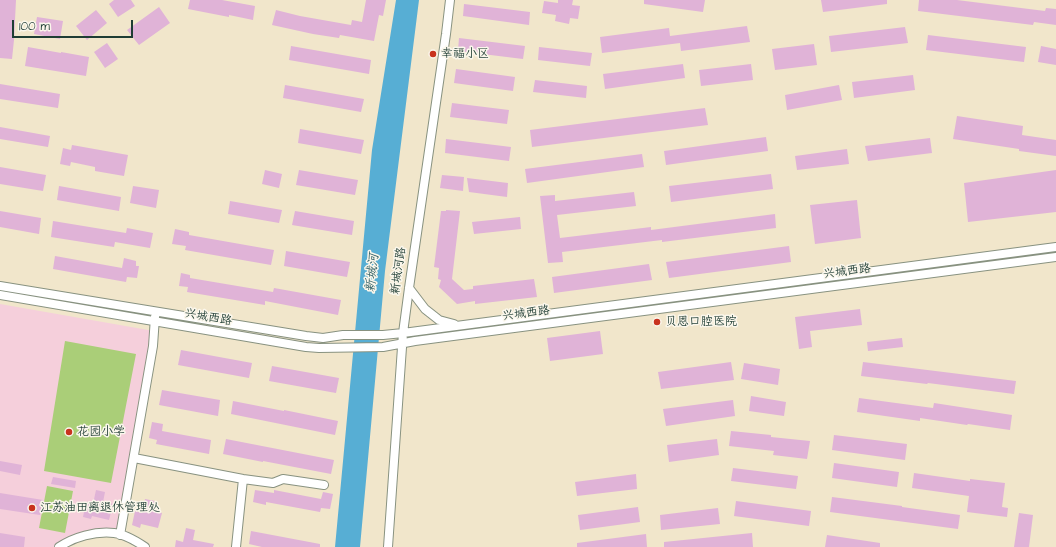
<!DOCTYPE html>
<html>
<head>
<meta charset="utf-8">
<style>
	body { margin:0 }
	#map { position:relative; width:1056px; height:547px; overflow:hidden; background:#f1e6cb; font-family:"Architects Daughter",sans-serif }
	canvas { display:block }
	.scale { position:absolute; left:12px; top:20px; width:121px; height:18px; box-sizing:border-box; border:2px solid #1f3d34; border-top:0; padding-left:5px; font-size:12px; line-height:14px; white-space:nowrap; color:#1f3d34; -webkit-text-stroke:3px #fbf7ec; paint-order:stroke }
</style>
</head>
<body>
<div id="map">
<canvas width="1056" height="547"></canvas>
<div class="scale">100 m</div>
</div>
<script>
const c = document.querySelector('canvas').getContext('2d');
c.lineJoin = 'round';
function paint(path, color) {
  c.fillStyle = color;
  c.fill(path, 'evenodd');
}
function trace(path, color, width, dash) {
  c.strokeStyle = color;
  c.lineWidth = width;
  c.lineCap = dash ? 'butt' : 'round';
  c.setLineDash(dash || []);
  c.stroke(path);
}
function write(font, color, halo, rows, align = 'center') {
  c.font = font + ' "Architects Daughter","LXGW WenKai TC",sans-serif';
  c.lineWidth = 3;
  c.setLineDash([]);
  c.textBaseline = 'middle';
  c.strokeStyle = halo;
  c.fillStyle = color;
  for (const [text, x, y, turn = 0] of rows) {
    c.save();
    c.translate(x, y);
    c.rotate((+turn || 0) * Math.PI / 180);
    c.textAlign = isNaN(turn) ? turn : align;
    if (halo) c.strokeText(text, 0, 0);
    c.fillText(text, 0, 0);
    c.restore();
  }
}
paint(new Path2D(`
	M0,304L154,331L120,535L98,533L59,547H0Z`), '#f5cfdb');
paint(new Path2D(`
	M65,341L136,354L111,483L44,471Z
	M47,486L73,491L65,533L39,528Z`), '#aace78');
paint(new Path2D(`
	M396,0H419L385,271L360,547H335L372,150Z`), '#57aed4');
paint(new Path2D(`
	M0,0H16L14,40L12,59L0,58Z
	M114,0H131L135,6L118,17L109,4Z
	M190,0H222L255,6L253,20L229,15V17L188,9Z
	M366,0H386L383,16L379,15L374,41L340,35L339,38L313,34L272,25L276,10L300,16L351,25L352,20L362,22Z
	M558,0H573L572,5L580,6L578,19L570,18L569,24L555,21L556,15L542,13L544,1L558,3Z
	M644,0H705L703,12L644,4Z
	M821,0H887V4L823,12Z
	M919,0H957L1045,11L1046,8L1056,9V25L1034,22L1033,25L918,11Z
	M464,4L530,12L529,25L463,16Z
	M159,7L170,23L139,45L127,30Z
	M96,10L107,23L87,40L76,26Z
	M37,17L63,21L60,39L34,34Z
	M747,26L750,42L681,51L680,43L602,53L600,37L669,28L670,36Z
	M905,27L908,43L831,52L829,36Z
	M928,35L1026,47L1024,62L926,50Z
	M459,38L525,46L523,59L458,51Z
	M107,43L118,59L105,68L94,52Z
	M814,44L817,65L775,70L772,49Z
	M291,46L371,60L369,74L289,60Z
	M1041,46L1056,49V65L1038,62Z
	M28,47L61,53V52L89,57L86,76L25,66Z
	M539,47L592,53L590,66L538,60Z
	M683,64L685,78L605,89L603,74Z
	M751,64L753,80L701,86L699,70Z
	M456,69L515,77L513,91L454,83Z
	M913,75L915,90L854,98L852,82Z
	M535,80L587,86L586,98L533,92Z
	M0,84L60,94L58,108L0,99Z
	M285,85L364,99L361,112L283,98Z
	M839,85L842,100L787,110L785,95Z
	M452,103L509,110L507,124L450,117Z
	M705,108L708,125L532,147L530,130Z
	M957,116L1023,126L1022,135L1056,140V156L1019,151V149L953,139Z
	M0,127L50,136L48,147L0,139Z
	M300,129L364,140L361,154L298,143Z
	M766,137L768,151L666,165L664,151Z
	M930,138L932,153L868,161L865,146Z
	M446,139L511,147L509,161L445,153Z
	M72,145L128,155L124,176L95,171V167L71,162L70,166L60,164L63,148L71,150Z
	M847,149L849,164L797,170L795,156Z
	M642,154L644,167L527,183L525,169Z
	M0,167L46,175L43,191L0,184Z
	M265,170L282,174L279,188L262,184Z
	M299,170L358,180L355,195L296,185Z
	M1056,170V212L968,222L964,183Z
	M771,174L773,189L671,202L669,186Z
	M442,175L464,177L463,191L440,188Z
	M467,178L508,183L507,197L469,192Z
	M59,186L121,197L119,211L57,200Z
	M133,186L159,190L156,208L130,203Z
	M634,192L636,206L557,215L560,238L651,227V230L775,214L776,228L662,242V240L562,252L563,262L548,263L540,196L555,195V201Z
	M857,200L861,238L815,244L810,205Z
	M230,201L282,210L279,223L228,214Z
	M446,210L460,211L452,279L464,290L473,289V286L534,279L537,297L475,304V301L457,304L439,287L441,280L438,279L439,268L434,267L441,211H446Z
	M0,211L41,218L39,234L0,227Z
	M295,211L354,221L352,235L292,225Z
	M520,217L521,229L474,234L472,222Z
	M53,221L126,233L127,228L153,233L150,248L115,242L114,247L51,237Z
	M175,229L189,232V235L274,250L271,265L185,250L186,246L172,244Z
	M789,246L791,262L669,278L666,262Z
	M286,251L350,262L347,277L284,266Z
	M55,256L122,268L124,258L136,261V266H139L137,278L127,277L126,282L53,269Z
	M649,264L652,280L554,293L552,277Z
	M181,273L190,275V278L273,292L274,288L341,300L338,315L265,301V305L187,292L188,287L179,286Z
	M860,309L862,325L810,331L812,347L799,349L795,317Z
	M600,331L603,354L550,361L547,338Z
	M902,338L903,347L868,351L867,342Z
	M181,350L252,363L249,378L178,365Z
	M731,362L734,380L661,389L658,372Z
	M863,362L1016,381L1014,394L928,383L927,384L861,376Z
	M744,363L780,369L778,385L741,379Z
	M272,366L339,378L336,393L269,381Z
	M162,390L220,400L218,416L159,405Z
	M751,396L786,402L784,416L749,411Z
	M859,398L933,408L934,403L1012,415L1010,430L968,424L967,425L920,418V421L857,412Z
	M733,400L735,416L666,426L663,409Z
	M233,401L284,411V410L338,421L335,435L231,414Z
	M152,422L163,424L162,431L211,440L209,454L156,444L157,440L149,438Z
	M731,431L771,435V437L810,441L807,459L773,455L774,451L729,446Z
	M834,435L907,444L905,460L832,450Z
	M226,439L334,460L331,474L263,461V462L223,454Z
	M717,439L719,455L669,462L667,445Z
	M0,461L22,465L20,475L0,471Z
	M834,463L899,472L897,487L832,478Z
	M733,468L798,476L796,489L731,481Z
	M914,473L970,481V479L1005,483L1002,507L1008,508L1007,517L967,512L969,496L912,488Z
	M636,474L637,489L577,496L575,482Z
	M53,477L76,481L75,488L51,484Z
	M96,490L105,492L103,502L113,504L109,520L92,516L91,519L83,517L86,502L93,504Z
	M255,490L274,493V490L321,499L323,492L333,494L330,509L321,508L320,512L266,502V505L253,502Z
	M0,493L43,500L40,515L0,509Z
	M832,497L902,506V507L960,515L958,529L830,512Z
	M145,499L155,501L152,510L162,513L158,528L141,524L140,528L132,525L135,511L142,513Z
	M736,501L811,511L809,526L734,516Z
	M638,507L640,522L580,530L578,515Z
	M718,508L720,524L661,530L660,515Z
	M1019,513L1033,515L1029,547H1014Z
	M186,528L195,530L193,540L214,544L213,547H175L176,540L183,542Z
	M251,531L320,544V547H262L249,544Z
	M0,533L25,537L24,547H0Z
	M752,533L753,547H664V542Z
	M646,534L647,547H577V543Z
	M827,535L880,543V547H825Z`), '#e0b3d7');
const minor = new Path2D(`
	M0,286L306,336L323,338L343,335H383L403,333L1056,247
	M409,288L425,309L439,320L454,324
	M0,295L306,347L319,348L383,347L415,341L1056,257
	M134,458L243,479L273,483L283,479L324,485
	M120,535L153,346L155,317
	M59,547C74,537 95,531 114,533C125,534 136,541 145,547
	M236,547L243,479
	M388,547L403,333L409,288L446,34L450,0`);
trace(minor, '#889280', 10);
trace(minor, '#fff', 8);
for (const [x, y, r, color] of [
	[433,54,4,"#c8321e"],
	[657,322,4,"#c8321e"],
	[69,432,4,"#c8321e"],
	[32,508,4,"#c8321e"]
]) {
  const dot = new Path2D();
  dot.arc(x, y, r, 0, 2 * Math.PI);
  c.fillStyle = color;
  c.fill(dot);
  trace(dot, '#fbf7ec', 1.5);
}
write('12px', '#1f3d34', '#fbf7ec', [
	["幸福小区",441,54],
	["贝恩口腔医院",665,322],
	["花园小学",77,432],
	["江苏油田离退休管理处",40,508]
], 'left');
write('12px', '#1f3d34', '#fbf7ec', [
	["新城河路",399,271,-82],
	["兴城西路",847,272,-7],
	["兴城西路",526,314,-7],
	["兴城西路",208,318,10]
]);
write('italic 13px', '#305f64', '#fbf7ec', [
	["新城河",373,273,-84]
]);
</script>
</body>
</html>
